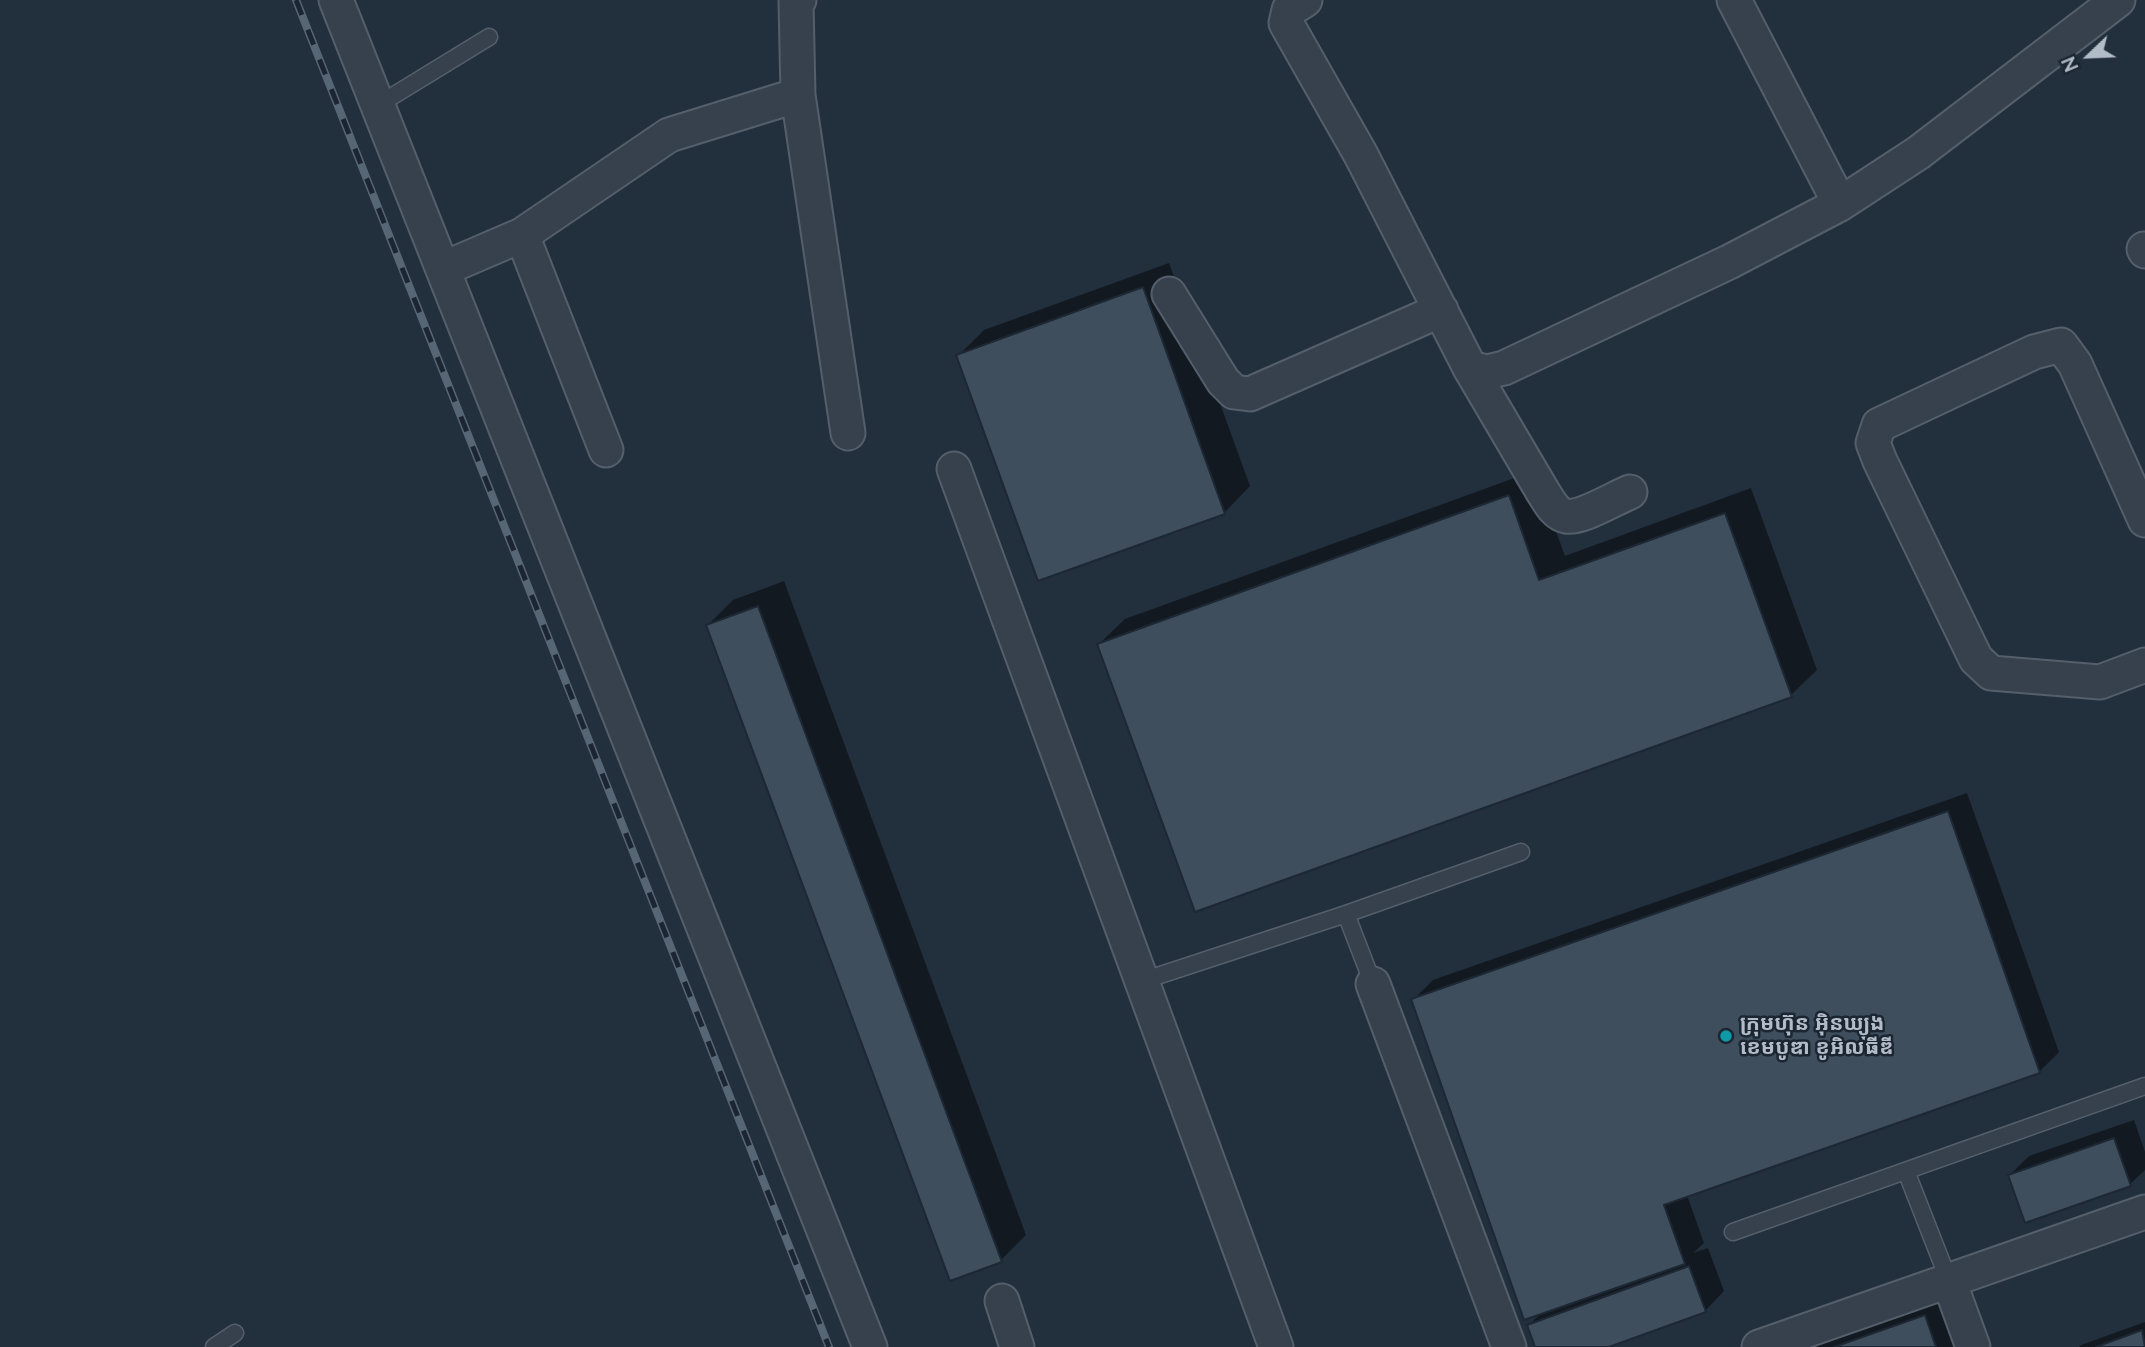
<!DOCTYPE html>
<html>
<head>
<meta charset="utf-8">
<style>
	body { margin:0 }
	#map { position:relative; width:2145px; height:1347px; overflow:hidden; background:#222f3d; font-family:Mulish,sans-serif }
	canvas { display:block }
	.north { position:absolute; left:2054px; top:21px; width:70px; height:70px; -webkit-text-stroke:5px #1b2632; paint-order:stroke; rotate:247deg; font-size:19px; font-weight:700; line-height:28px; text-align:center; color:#b1bcc8 }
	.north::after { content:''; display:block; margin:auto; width:24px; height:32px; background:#b1bcc8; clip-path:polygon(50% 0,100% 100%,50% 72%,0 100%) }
</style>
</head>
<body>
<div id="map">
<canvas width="2145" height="1347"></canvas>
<div class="north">N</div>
</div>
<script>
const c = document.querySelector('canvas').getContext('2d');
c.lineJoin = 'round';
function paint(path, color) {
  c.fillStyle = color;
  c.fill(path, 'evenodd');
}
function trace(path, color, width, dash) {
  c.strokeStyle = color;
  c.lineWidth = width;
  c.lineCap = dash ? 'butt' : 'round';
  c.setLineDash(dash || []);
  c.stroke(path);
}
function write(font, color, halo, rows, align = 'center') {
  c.font = font + ' Mulish,"Noto Sans Khmer",sans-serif';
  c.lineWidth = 5;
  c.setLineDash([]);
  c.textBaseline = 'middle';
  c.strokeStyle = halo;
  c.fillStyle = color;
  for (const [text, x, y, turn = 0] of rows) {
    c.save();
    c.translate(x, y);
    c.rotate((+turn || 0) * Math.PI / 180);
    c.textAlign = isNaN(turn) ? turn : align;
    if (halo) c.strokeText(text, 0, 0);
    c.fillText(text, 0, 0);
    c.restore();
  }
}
paint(new Path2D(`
	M1169,263L1250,486L1225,512L1039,579L958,356L984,330Z
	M1534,471L1565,556L1751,488L1817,670L1791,695L1099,644L1125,619Z
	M784,581L1026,1235L1001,1260L708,625L733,600Z
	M1967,793L2059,1052L2039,1072L1687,1195L1704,1243L1693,1253L1708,1248L1724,1291L1705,1311L1603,1347H1537L1529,1325L1543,1311L1413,1000L1433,980Z
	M2134,1120L2145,1152V1170L2130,1184L2010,1175L2029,1156Z
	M1938,1303L1954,1347H1814Z
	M2145,1322V1347H2079L2081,1345Z`), '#0007');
const building = new Path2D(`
	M1143,287L1225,514L1038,581L956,355Z
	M1509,495L1539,580L1725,513L1792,697L1195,912L1097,644Z
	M758,606L1002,1262L950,1281L706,625Z
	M1948,811L2040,1073L1664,1205L1685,1264L1524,1320L1411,999Z
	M2114,1138L2131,1186L2025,1223L2008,1175Z
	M1689,1266L1706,1312L1609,1347H1535L1527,1325Z
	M1925,1315L1936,1347H1834Z
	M2142,1330L2145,1347H2096Z`);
paint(building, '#3e4e5c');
trace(building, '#1d2834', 2);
const service = new Path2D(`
	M378,105L489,37
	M1346,914L1373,984
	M1142,981L1346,914L1521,852
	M1906,1171L1949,1281
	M1733,1232L2145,1086
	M214,1347L235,1333`);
const minor = new Path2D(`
	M336,0L870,1347
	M799,0L796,2L798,95L848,433
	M1305,0L1289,10L1286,23L1361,155L1470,368L1543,492C1549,501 1555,514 1566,516C1581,519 1615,498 1630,492
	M1734,0L1840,204
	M522,235L669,135L798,95
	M2144,249L2145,251
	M443,269L522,235L606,450
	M1169,294L1223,381L1234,392L1250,394L1441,310
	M1470,368L1487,372L1504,368L1729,262L1840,204L1918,153L2118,0
	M954,469L1276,1347
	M2145,520L2075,364L2061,345L2034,352L1879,425L1873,443L1880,461L1976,659L1991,673L2100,682L2145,665
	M1373,984L1509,1347
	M1949,1281L1973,1347
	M1002,1301L1017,1347
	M1759,1347L2145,1212`);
trace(service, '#545f6b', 19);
trace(minor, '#545f6b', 37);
trace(service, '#36414d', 16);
trace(minor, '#36414d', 33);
const rail = new Path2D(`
	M296,0L829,1347`);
trace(rail, '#576674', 8);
trace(rail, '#1b2632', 5, [16]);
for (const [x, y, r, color] of [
	[1726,1036,7,"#0f9aa8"]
]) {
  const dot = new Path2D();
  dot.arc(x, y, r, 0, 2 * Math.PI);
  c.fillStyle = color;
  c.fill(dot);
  trace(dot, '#1b2632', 2.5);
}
write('bold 21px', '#b1bcc8', '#1b2632', [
	["ក្រុមហ៊ុន អ៊ិនឃ្យុង",1740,1024],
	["ខេមបូឌា ខូអិលធីឌី",1740,1048]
], 'left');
</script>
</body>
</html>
